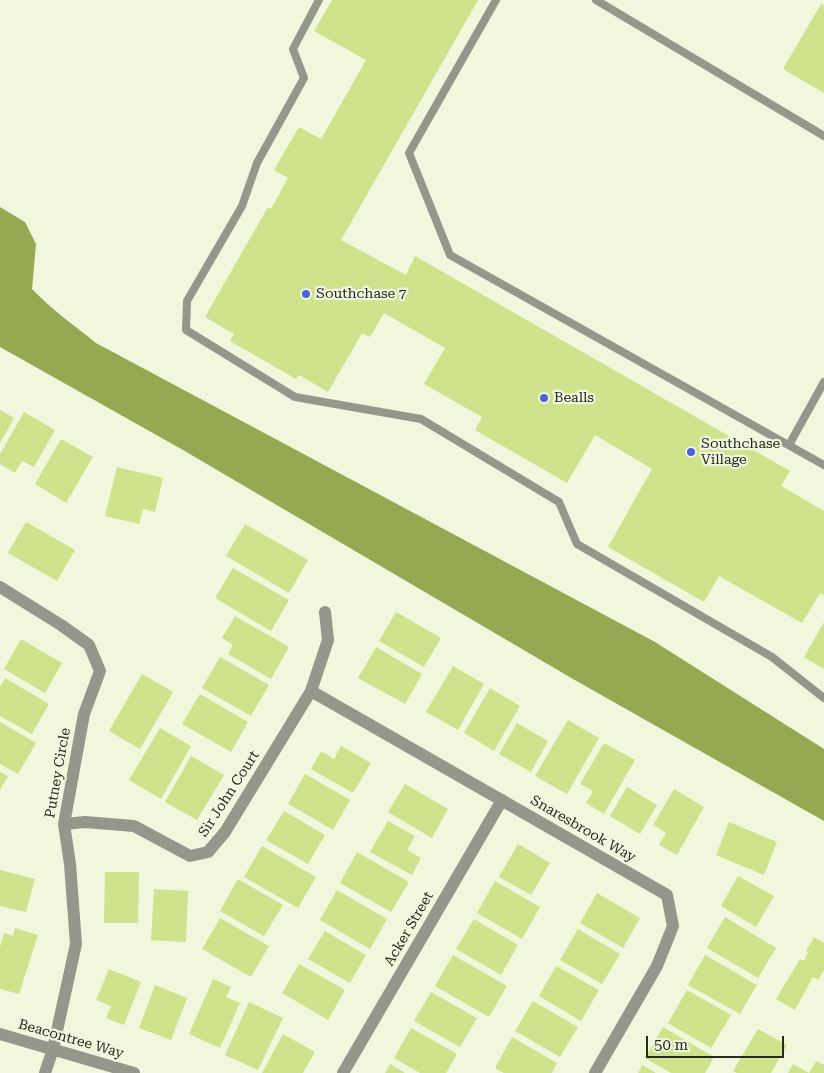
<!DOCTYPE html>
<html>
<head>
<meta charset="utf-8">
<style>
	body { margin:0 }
	#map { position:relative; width:824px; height:1073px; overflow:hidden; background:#f0f7dc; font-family:"Roboto Serif",serif }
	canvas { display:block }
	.scale { position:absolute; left:646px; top:1036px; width:138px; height:22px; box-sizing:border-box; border:2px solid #272a20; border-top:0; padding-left:6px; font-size:15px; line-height:18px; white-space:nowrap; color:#272a20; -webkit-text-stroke:4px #f0f7dc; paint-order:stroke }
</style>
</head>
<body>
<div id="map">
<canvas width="824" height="1073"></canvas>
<div class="scale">50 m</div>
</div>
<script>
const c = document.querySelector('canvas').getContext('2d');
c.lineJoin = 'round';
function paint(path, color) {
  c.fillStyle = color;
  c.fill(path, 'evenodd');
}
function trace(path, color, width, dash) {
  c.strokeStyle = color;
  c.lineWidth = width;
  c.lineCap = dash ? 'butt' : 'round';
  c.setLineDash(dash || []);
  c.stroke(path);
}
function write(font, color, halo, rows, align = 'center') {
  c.font = font + ' "Roboto Serif",serif';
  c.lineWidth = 4.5;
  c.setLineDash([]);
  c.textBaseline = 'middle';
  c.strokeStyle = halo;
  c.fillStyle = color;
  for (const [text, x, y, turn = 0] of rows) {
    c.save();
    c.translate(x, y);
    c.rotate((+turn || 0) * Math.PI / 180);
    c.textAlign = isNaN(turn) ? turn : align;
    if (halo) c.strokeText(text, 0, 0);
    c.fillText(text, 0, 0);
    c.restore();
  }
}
paint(new Path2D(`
	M0,207L25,222L36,244L32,289C52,310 74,325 96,343L655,642L824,749V821L573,679L183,450L0,347Z`), '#95a952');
paint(new Path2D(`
	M332,0H478L341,240L406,275L415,256L790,471L781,486L824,511V595L820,593L802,623L719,576L704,602L608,547L652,469L595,435L567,483L475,430L482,417L424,384L445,348L384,313L370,337L362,333L328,392L299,375L296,379L230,341L234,334L205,317L268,207L271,209L288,178L274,170L299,127L321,139L366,60L314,31Z
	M821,4L824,5V93L783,69Z
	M0,410L14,418L0,443Z
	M24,412L55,430L34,467L22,461L15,473L0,464V454Z
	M61,439L93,457L66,503L35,484Z
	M117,467L163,478L155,512L143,509L139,524L105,516Z
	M26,522L75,550L57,581L8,553Z
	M245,524L308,560L289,593L226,556Z
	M233,568L289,600L271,631L215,598Z
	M396,612L441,638L424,667L379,641Z
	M235,616L289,647L271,679L228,654L233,645L222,638Z
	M824,622V669L804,657Z
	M21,639L62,663L45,693L4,669Z
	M376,647L422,674L405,704L358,678Z
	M220,657L269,685L251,716L202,688Z
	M453,666L484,684L458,730L426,712Z
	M142,674L173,692L140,749L109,731Z
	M5,678L49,704L32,734L0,716V687Z
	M490,688L520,706L494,751L464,733Z
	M200,694L248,722L231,752L182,724Z
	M568,720L599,738L567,794L535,776Z
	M0,722L36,743L18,774L0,764Z
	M517,723L548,741L531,772L499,754Z
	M160,728L191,746L161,799L129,780Z
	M604,743L635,760L604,814L586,803L593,791L580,784Z
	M341,746L371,763L353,793L311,769L321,751L334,759Z
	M191,756L224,775L197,820L165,802Z
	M0,772L8,776L0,790Z
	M305,774L350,800L333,830L288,804Z
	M405,784L448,809L432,838L388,812Z
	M627,787L657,805L640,834L610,816Z
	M674,789L704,807L677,855L659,845L666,833L653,825Z
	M284,811L325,835L308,864L266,840Z
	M388,821L415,836L407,850L421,858L412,875L370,852Z
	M729,822L777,842L764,875L716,855Z
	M518,844L550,863L531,895L499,877Z
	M262,846L316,877L298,908L244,877Z
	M357,852L409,882L391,912L340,883Z
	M0,870L35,879L26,912L0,906Z
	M105,872H139L138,923H104Z
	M738,876L774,896L756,927L721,906Z
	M238,879L283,905L264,936L220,911Z
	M495,881L540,907L522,939L477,913Z
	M154,889L188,891L186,942L151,940Z
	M337,890L387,919L370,949L320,920Z
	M597,893L640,918L623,948L580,923Z
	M725,917L776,948L758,978L707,948Z
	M220,918L269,946L251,977L202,949Z
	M474,919L518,945L501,975L456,949Z
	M15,928L38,935L19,994L0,989V947L4,933L13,936Z
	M578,929L620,954L602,984L560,960Z
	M325,931L366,955L350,983L308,959Z
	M814,937L824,943V970L818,980L813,977L795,1010L776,999L800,959L804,961L808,952L806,951Z
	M453,955L507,986L489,1017L435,986Z
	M705,955L757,985L740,1014L688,985Z
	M299,964L345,990L328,1020L282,993Z
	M556,966L599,990L581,1021L539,996Z
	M109,969L141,982L124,1025L106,1018L111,1006L96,1000Z
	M213,979L231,987L226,997L240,1003L220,1048L189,1034Z
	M155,985L187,998L171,1040L139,1028Z
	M687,990L731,1015L711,1048L668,1023Z
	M431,992L477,1018L460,1047L414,1021Z
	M533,1001L578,1027L560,1057L515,1031Z
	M249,1002L283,1018L258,1070L225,1055Z
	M663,1027L714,1057L705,1073H671L645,1058Z
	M411,1028L457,1054L446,1073H420L394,1058Z
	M758,1029L787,1045L771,1073H737L733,1071Z
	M283,1034L315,1052L303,1073H262Z
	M512,1037L557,1063L552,1073H504L495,1068Z
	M816,1061L824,1065V1073H809Z
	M390,1064L405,1073H385Z
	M793,1064L809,1073H788Z
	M642,1065L656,1073H638Z`), '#cee38b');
trace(new Path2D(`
	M319,0L293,49L304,78L257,163L242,206L187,301L186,330L295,397L421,419L559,502L577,544L772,657L824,698
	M496,0L409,153L450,255L824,465
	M596,0L824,136
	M789,445L824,382`), '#94988c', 8);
trace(new Path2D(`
	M0,587L61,625L89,645L100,671L84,714L64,824L70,864L76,944L53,1049L45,1073
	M311,691L667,895L673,926L657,966L595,1073
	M64,824L85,822L134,826L190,856L208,852L225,832L311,691L328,640L325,612
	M0,1034L134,1073
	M343,1073L502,800`), '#94988c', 12);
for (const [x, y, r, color] of [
	[306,294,5,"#4964d8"],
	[544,398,5,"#4964d8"],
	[691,452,5,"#4964d8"]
]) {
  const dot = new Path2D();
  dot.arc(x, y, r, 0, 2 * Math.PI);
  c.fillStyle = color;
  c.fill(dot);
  trace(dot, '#f0f7dc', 2);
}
write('14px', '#272a20', '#f0f7dc', [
	["Southchase 7",316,294],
	["Bealls",554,398],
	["Southchase",701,444],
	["Village",701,460]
], 'left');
write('14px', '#272a20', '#f0f7dc', [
	["Putney Circle",58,773,-80],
	["Sir John Court",229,794,-57],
	["Snaresbrook Way",583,829,30],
	["Acker Street",409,929,-60],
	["Beacontree Way",71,1039,16]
]);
</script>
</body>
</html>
